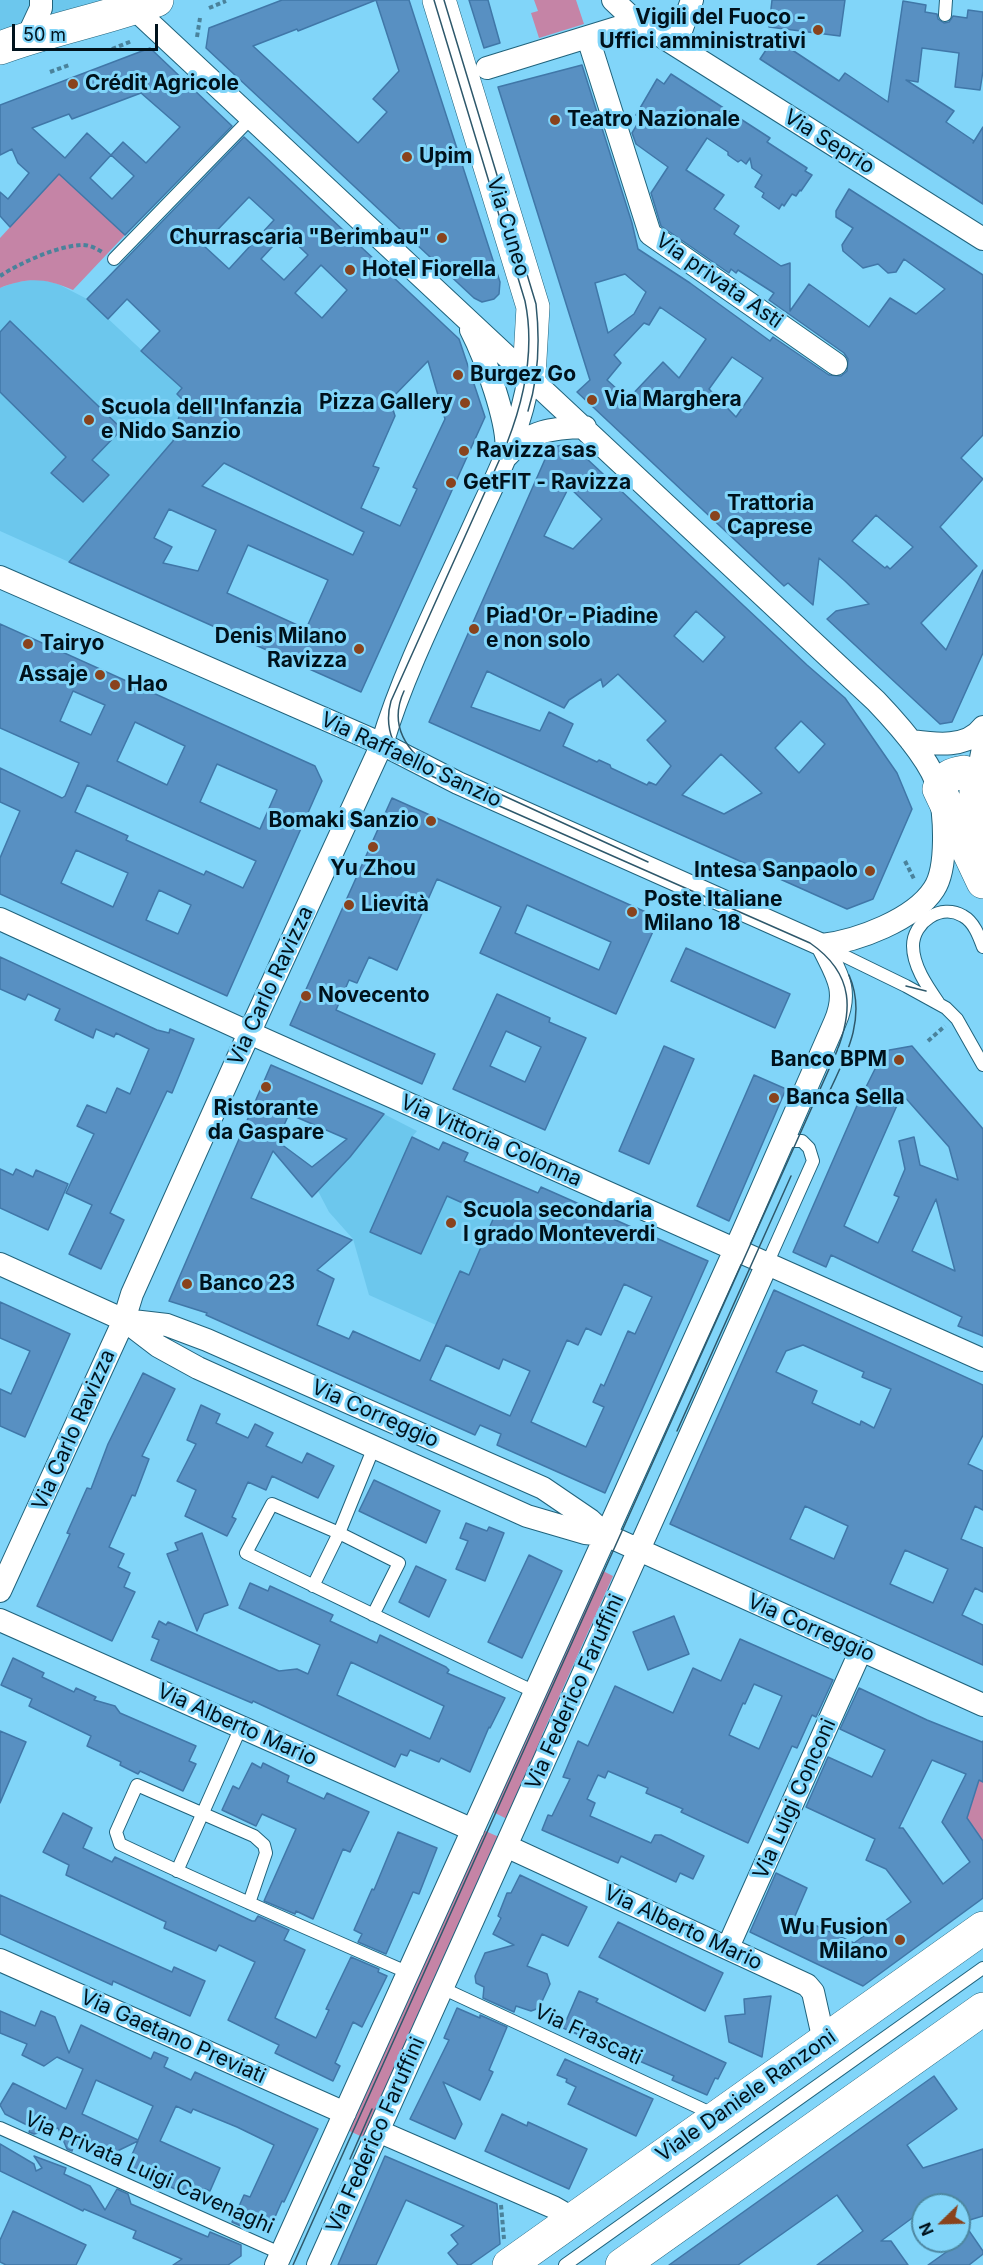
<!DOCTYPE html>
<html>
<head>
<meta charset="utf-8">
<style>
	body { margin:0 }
	#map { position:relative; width:983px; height:2265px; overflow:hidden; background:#81d5f9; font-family:Inter,sans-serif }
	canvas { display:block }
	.north { position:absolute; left:911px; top:2193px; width:60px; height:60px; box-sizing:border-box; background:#81d5f9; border:2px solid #4d87a1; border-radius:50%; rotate:247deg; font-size:16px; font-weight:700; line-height:24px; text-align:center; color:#00121c }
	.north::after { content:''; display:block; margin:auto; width:21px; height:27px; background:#89431d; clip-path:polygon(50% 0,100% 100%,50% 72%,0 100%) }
	.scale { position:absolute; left:12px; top:24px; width:146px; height:27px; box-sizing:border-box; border:3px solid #00121c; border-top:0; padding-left:8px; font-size:18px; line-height:21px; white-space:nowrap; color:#00121c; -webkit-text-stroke:4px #81d5f9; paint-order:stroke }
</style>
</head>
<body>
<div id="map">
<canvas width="983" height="2265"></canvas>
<div class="north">N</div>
<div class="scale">50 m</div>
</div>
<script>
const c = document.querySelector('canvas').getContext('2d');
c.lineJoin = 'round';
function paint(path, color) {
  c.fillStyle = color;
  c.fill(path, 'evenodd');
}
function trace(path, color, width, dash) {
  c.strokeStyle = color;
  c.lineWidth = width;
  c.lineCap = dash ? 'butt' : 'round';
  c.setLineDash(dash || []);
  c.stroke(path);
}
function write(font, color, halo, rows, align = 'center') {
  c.font = font + ' Inter,sans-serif';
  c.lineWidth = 6;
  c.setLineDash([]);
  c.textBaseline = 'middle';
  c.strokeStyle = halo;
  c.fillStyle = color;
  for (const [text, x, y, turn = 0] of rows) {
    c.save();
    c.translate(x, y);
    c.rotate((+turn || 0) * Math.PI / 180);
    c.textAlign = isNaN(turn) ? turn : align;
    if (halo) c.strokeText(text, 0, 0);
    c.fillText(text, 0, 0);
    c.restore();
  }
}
paint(new Path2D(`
	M0,0H126L0,47Z
	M39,279L58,284L87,299L182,388L177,394L183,400L173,441L69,562L0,531V288L16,282Z
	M384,1114L417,1131L412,1137L439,1150L443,1142L468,1153L465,1161L538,1193L541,1187L573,1201L529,1302L460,1271L436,1325L369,1295L353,1239L329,1212L318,1191L350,1157Z`), '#6cc7ed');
paint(new Path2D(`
	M534,0H576L584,24L539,38L531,13L538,11Z
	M59,174L125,235L73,290C45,278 28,277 0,288V238Z
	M599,1569L613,1576L542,1735L544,1736L507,1819L491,1811Z
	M979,1780L983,1782V1841L967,1818Z
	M483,1830L499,1837L367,2139L345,2129Z`), '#c584a6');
const building = new Path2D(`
	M282,0H376L298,31L297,29L253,46L358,143L387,112L373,99L399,71L376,0H409L500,282L499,294L494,299L482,302L474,298L206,48L209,28Z
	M469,0H488L500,43L484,48Z
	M772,0H845L840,36L769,27Z
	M903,1L926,5L925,12L937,14L938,19L944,23L949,22L953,16L967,18L968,10L983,12V71L980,90L955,87L959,53L922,48L918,82L906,80L954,111L946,122L974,141L973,143L983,127V204L760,59L774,38L839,81L845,73L888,102Z
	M150,48L232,126L125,235L59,174L10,227L0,216V192L8,199L29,173L18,163L12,149L0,155V105ZM141,93L180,127L146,163L123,142L111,155L87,133L65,158L32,128L69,114L72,119ZM111,155L134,176L112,199L90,178Z
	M582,65L632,223L638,249L690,283L770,341L773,337L829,375L841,376L847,371L848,359L844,353L769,300L774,293L738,270L736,273L731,269L729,273L661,226L651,193L668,167L636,144L632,133L641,118L636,115L657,79L664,84L671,74L770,138L767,142L807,168L805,171L812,175L801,191L800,190L796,196L792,194L784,206L782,204L779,209L762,197L764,193L755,187L762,175L752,168L750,158L746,164L741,160L738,162L728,155V152L707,138L686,170L724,195L714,209L739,226L734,234L781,266L790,263V311L809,284L869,327L890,298L916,314L945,289L904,259L896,272L888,273L878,264L863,268L843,251L842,245L853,228L836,217V211L849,189L983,275V435L961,458L983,479L940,527L977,566L921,623L946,650L983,570V653L952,722L940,724L827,619L836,611L869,604L845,581L819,558L813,605L788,583L784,586L577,392L590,380L498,87ZM625,274L646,292L634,314L608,333L595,283ZM660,307L706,339L679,378L663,362L628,399L607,380L621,363L614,355L644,323L649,325ZM732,357L763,378L736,417L709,389ZM876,515L913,547L890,569L887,566L885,568L852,541Z
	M244,137L459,339L485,417L361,692L69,562L173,441L183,400L177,394L182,388L141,351L160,331L127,299L108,319L87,299ZM249,197L274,220L229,269L203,245ZM285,233L308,255L284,280L261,259ZM321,265L347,290L322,318L295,293ZM428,361L445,419L413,487L417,489L400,526L361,508L379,468L373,466L395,416L390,400ZM224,463L364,532L353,555L202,486ZM169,509L216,530L198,571L163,563L172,547L154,538ZM248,545L328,580L306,629L227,593Z
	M10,321L122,429L92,460L109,475L83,502L51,473L66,457L0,392V332Z
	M570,443L807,665L845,698L897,773L912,809L873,899L847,909L429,722L550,448ZM569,487L602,519L573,549L544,536ZM696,611L725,637L703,662L674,636ZM487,671L564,708L569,700L601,679L603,687L618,674L666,721L647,740L671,766L656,785L649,782L647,785L611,768L610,765L599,760L597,762L563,746L573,724L549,712L540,731L471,707ZM801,721L825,744L799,773L775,748ZM721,754L762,793L724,814L682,795Z
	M0,624L315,766L322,781L227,996L0,894V858L20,811L0,802V768L62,798L65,796L79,763L0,728ZM73,691L105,705L91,735L60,721ZM135,722L185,746L167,785L117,761ZM217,764L277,790L260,829L200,802ZM87,785L256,861L243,888L206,871L204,875L126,840L128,836L75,812ZM76,850L128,873L113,907L61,883ZM159,890L191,905L178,934L146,920Z
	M392,798L659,918L616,1014L480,953L501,907L437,879L397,970L369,957L357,983L349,980L336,1010L435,1054L422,1084L290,1025ZM527,905L611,942L599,970L515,933Z
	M686,948L790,994L775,1028L671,981Z
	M0,957L157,1030L169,1033L170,1029L194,1039L172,1093L167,1091L110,1213L124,1220L101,1269L69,1254L92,1205L66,1193L94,1134L77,1126L87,1105L106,1113L117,1088L130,1094L149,1049L116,1033L114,1037L96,1029L93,1038L55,1020L60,1009L28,994L25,1000L0,989Z
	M497,994L550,1018L549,1022L586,1038L545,1130L453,1089ZM506,1031L541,1047L525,1082L490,1066Z
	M664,1046L694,1059L649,1164L619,1151Z
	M912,1046L983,1129V1336L958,1326L962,1317L831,1255L826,1267L793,1252L859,1101L884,1051ZM902,1094L949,1147L958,1180L920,1165L914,1137L899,1141L905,1169L894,1195L899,1197L878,1243L844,1226ZM936,1199L955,1271L912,1251Z
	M271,1065L384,1114L350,1157L312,1197L273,1151L251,1198L352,1240L317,1270L334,1279L317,1325L349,1339L353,1331L420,1361L460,1271L469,1275L494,1217L447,1196L421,1254L370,1232L412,1137L439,1150L443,1142L468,1153L464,1161L538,1193L541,1187L708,1261L605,1493L497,1445L501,1434L480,1425L475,1435L206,1315L207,1313L169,1301ZM289,1114L347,1139L312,1167L277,1141ZM624,1284L652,1297L635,1334L628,1331L604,1386L601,1384L593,1402L604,1407L586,1447L531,1422L567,1340L578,1345L586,1328L601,1335ZM446,1345L499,1369L503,1359L530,1371L510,1416L430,1380Z
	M754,1075L786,1089L729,1221L697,1206Z
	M0,1169L13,1175L16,1169L33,1177L36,1170L68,1184L48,1230L0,1208Z
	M774,1290L983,1385V1435L968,1464L983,1471V1510L975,1506L961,1539L983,1548V1592L975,1588L962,1615L983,1625V1665L670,1524ZM803,1345L864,1372L862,1377L891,1389L874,1428L861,1421L860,1425L812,1403L817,1391L776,1372L786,1351ZM805,1506L848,1526L834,1559L790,1539ZM905,1550L948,1569L933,1603L890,1584Z
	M0,1302L70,1334L25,1437L0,1426V1389L11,1394L30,1351L0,1338Z
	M143,1373L175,1389L142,1456L149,1459L135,1496L132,1495L109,1547L124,1554L118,1567L130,1573L124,1587L135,1592L112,1641L37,1606L70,1534L67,1533L87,1488L91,1489L108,1444Z
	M201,1405L220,1414L216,1423L248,1438L255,1424L273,1433L266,1446L302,1463L307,1453L334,1466L318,1498L272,1476L266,1490L248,1482L232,1517L236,1519L227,1536L185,1516L196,1490L177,1481L196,1444L187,1440Z
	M374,1480L440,1511L426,1543L359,1511Z
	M466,1523L487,1531L489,1527L504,1533L485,1581L456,1569L468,1541L460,1538Z
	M202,1533L228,1605L204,1614L197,1631L167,1554L178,1550L175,1543Z
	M529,1555L562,1571L522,1658L488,1642Z
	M416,1566L446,1580L429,1617L399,1602Z
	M250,1583L268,1591L270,1586L333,1615L330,1621L377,1643L380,1635L446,1667L449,1670L447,1673L505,1698L490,1728L489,1727L470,1772L441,1758L439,1762L410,1750L407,1756L401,1754L395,1767L253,1701L252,1703L151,1660L159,1640L152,1637L159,1621L166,1625L168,1622L279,1671L297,1669L308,1674L320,1645L239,1608ZM351,1662L444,1706L430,1739L337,1695Z
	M674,1616L689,1654L648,1670L633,1632Z
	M740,1639L833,1680L816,1717L812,1715L797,1748L792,1746L748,1843L681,1812L683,1809L646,1793L648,1788L608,1771L605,1778L598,1775L587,1799L595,1803L590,1816L651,1843L655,1835H661L704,1856L693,1879L680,1873L676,1882L621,1856L618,1863L542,1830L548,1815L552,1816L570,1779L563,1777L578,1741L588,1746L615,1686L673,1713L693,1668L721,1681ZM754,1684L782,1696L759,1749L729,1735L743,1703L745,1704Z
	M13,1658L44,1673L42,1677L74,1692L76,1688L96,1697L94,1700L115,1706L120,1713L196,1746L189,1761L196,1764L183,1791L140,1771L138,1774L120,1765L121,1762L87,1746L91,1736L29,1706L32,1699L1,1685Z
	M859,1688L927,1720L982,1742L983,1741V1782L979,1780L967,1818L983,1841V1898L863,1986L750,1932L776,1873L807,1888L795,1916L854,1943L911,1902L886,1869L866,1860L875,1839L806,1807L828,1757L872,1777L885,1750L840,1729ZM932,1760L966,1774L942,1822L970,1862L943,1884L903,1828H899Z
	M0,1731L26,1742L0,1803Z
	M252,1763L261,1768L263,1763L289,1776L287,1782L324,1799L327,1793L369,1812L350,1852L343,1849L313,1919L296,1911L295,1914L264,1901L296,1829L262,1814L256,1826L222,1810L233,1786L239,1789Z
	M63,1813L92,1828L83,1848L112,1862L115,1857L252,1921H255L258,1916L289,1930L284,1940L305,1950L275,2018L316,2038L329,2010L326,2009L351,1957L379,1969L378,1972L387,1976L362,2027L353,2022L335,2063L340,2066L333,2081L275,2053L279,2045L228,2020L255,1962L219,1945L216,1951L164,1928L166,1922L66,1875L69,1865L43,1852Z
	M398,1832L437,1848L419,1894L413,1892L386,1954L358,1942L362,1934L354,1930L372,1889L374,1890Z
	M520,1875L587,1907L568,1946L542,1934L527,1966L547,1974L550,1984L539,2008L531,2011L516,2006L514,2012L483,1998L484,1987L476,1983L475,1976L485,1953L514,1945L493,1934L501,1918L498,1916L507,1893H511Z
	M0,1895L172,1972L174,1967L205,1981L190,2016L113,1981L112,1985L0,1934Z
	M618,1922L723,1973L705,2011L599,1957Z
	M579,1991L598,1999L596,2002L726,2063L718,2079L715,2078L707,2095L672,2080L674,2076L563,2028Z
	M771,1996L762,2057L729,2042L725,2016L745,2014L744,1999Z
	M457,2008L480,2018V2015L507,2027L489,2070L493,2072L480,2100L443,2082L462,2124L455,2139L410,2119L449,2040L444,2038Z
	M0,2011L35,2026L41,2011L55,2017L69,2053L81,2025L151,2059L154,2052L168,2058L164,2067L191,2080L195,2072L318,2129L284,2202L282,2201L268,2233L243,2222V2227L232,2222L244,2195L250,2197L274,2145L237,2127L193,2109L191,2113L176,2106L160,2141L220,2168L210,2191L205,2189L200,2201L127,2166L138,2141L105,2157L74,2144L72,2151L67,2149L58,2128L34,2134L29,2132L31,2127L5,2114L0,2105L13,2083L66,2109L83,2069L57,2057L44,2066L22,2055L27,2044L0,2033ZM96,2080L153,2106L138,2140L82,2114Z
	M565,2059L653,2099L636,2136L568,2104L576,2087L566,2082L567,2079L557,2075Z
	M934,2076L957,2109L907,2145L923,2168L983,2149V2216L963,2222L983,2251V2254L969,2265H928L959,2243V2205H923V2210L881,2241H891L908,2265H817L863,2231L837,2195L738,2265H669Z
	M502,2114L527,2126L528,2122L587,2149L569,2189L485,2151Z
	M0,2144L34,2164L36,2171L42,2168L34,2156L66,2168L64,2174L90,2186L105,2210L117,2189L128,2194L131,2204L208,2237L210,2232L241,2245V2256L228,2265H173L182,2259L133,2238L136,2231L84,2209L83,2211L0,2171Z
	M385,2156L497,2204L500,2244L470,2265H458L448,2253L458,2244L451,2235L464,2226L406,2200L376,2265H338Z
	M13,2211L86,2245L76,2265H6L0,2262V2240Z`);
paint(building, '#5890c2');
trace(building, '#4077a8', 1.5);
const lane = new Path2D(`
	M945,15L946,0
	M114,259L251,118
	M826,947L906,986L946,1008L957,1019L983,1065
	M938,1002C927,986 913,966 913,946C913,922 941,903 963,916C974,922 979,936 983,947
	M767,1264L813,1161L809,1148L802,1141H791L782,1146
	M313,1586L339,1533L374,1447
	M373,1615L399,1563L339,1533L272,1504L246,1553C336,1597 427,1641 518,1684L535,1692
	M177,1871L241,1727
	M249,1903L266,1853L264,1845L254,1836L137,1785L116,1832L120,1844C215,1889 312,1931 409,1973
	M442,1988L715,2115
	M0,2128L282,2254
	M565,2265L983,1968`);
const street = new Path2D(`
	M613,0L631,17L983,239
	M27,38L41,8V0
	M588,38L650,234L836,364
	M676,45L692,0
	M487,68L623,26L631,17
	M471,330C484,355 510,425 506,452
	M507,456C529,430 553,428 585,427
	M0,577L382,744L458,783L822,945C857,941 914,920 934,889C948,868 945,814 939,790C932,762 896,722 876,701C627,467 376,235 126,1
	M911,741C934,744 967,749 983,727
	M976,784L983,748
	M0,919L263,1039L983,1360
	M0,1264L124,1320L158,1346L198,1368L527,1516L585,1533L606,1535
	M124,1320L167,1325L207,1340L543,1488L590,1520L606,1535L983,1705
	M0,1591L124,1320L132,1294L241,1051L382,744C405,667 447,587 480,513C501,468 522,425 529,376
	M0,1620L473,1830
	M506,1846L807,1985L813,1992L824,2041
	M728,1947L861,1650
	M0,1960L345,2113
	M378,2131L553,2207L574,2219
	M276,2265L743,1232L835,1022C849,989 836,974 822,945
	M318,2265L767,1264`);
const secondary = new Path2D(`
	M439,0L533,307L529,376
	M0,48C51,29 106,19 157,0
	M983,877L976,840V784L972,777L964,772C951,774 945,777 939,789L983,882`);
const primary = new Path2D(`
	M509,2265L983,1928
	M622,2265L983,2009`);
trace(lane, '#20637c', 14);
trace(street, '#20637c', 24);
trace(secondary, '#20637c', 34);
trace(primary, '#20637c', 34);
trace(new Path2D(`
	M209,8L226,1
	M197,37L200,18
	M112,49L132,41
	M50,72L69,65
	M0,276C20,263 55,247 80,245C87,244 96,248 102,252
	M905,861L914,879
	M928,1041L945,1026
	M501,2205L504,2239`), '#4a829b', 4, [4.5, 3]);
trace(lane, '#fff', 12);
trace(street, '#fff', 22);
trace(secondary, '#fff', 33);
trace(primary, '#fff', 33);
trace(new Path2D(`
	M444,0L536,304C540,340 539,376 528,411
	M404,691C393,715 398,737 417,756L648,862
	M906,986L926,991
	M823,1105C842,1063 869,1021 849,975
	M677,1431L791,1176
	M350,2159L372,2109
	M293,2265L834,1058C854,1012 855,974 810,943L420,771C395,756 383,729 391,701L507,443C525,397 535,349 525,301L434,0`), '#2e586b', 1.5);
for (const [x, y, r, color] of [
	[818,30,6,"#89431d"],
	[73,84,6,"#89431d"],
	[555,120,6,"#89431d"],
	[407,157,6,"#89431d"],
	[442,238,6,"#89431d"],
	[350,270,6,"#89431d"],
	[458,375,6,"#89431d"],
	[592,400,6,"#89431d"],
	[465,403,6,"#89431d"],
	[89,420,6,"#89431d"],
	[464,451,6,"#89431d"],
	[451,483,6,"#89431d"],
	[715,516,6,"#89431d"],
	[474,629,6,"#89431d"],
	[28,644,6,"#89431d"],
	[359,649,6,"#89431d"],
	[100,675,6,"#89431d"],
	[115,685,6,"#89431d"],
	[431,821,6,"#89431d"],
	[373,847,6,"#89431d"],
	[870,871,6,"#89431d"],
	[349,905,6,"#89431d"],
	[632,912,6,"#89431d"],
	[306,996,6,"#89431d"],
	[899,1060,6,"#89431d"],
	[266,1087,6,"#89431d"],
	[774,1098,6,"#89431d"],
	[451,1223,6,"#89431d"],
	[187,1284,6,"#89431d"],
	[900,1940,6,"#89431d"]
]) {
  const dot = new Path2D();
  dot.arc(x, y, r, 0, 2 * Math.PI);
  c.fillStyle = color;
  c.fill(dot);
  trace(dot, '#81d5f9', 2);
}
write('bold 21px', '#00121c', '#81d5f9', [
	["Vigili del Fuoco -",806,18,"right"],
	["Uffici amministrativi",806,42,"right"],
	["Crédit Agricole",85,84],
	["Teatro Nazionale",567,120],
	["Upim",419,157],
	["Churrascaria \"Berimbau\"",430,238,"right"],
	["Hotel Fiorella",362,270],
	["Burgez Go",470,375],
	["Via Marghera",604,400],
	["Pizza Gallery",453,403,"right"],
	["Scuola dell'Infanzia",101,408],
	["e Nido Sanzio",101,432],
	["Ravizza sas",476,451],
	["GetFIT - Ravizza",463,483],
	["Trattoria",727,504],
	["Caprese",727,528],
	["Piad'Or - Piadine",486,617],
	["e non solo",486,641],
	["Denis Milano",347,637,"right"],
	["Ravizza",347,661,"right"],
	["Tairyo",40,644],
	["Assaje",88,675,"right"],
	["Hao",127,685],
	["Bomaki Sanzio",419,821,"right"],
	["Yu Zhou",373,869,"center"],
	["Intesa Sanpaolo",858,871,"right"],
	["Poste Italiane",644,900],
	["Milano 18",644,924],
	["Lievità",361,905],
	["Novecento",318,996],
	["Banco BPM",887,1060,"right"],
	["Banca Sella",786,1098],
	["Ristorante",266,1109,"center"],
	["da Gaspare",266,1133,"center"],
	["Scuola secondaria",463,1211],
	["I grado Monteverdi",463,1235],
	["Banco 23",199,1284],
	["Wu Fusion",888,1928,"right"],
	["Milano",888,1952,"right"]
], 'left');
write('21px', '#00121c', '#81d5f9', [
	["Via Seprio",829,142,32],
	["Via Cuneo",508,227,73],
	["Via privata Asti",719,281,35],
	["Via Raffaello Sanzio",411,760,25],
	["Via Carlo Ravizza",271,986,-65],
	["Via Vittoria Colonna",491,1141,24],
	["Via Correggio",375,1414,24],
	["Via Carlo Ravizza",74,1430,-66],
	["Via Correggio",811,1628,24],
	["Via Federico Faruffini",575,1692,-66],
	["Via Alberto Mario",237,1725,24],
	["Via Luigi Conconi",795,1799,-66],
	["Via Alberto Mario",683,1928,25],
	["Via Frascati",588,2035,25],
	["Via Gaetano Previati",173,2037,24],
	["Viale Daniele Ranzoni",746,2096,-35],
	["Via Federico Faruffini",376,2135,-66],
	["Via Privata Luigi Cavenaghi",149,2173,24]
]);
</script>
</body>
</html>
